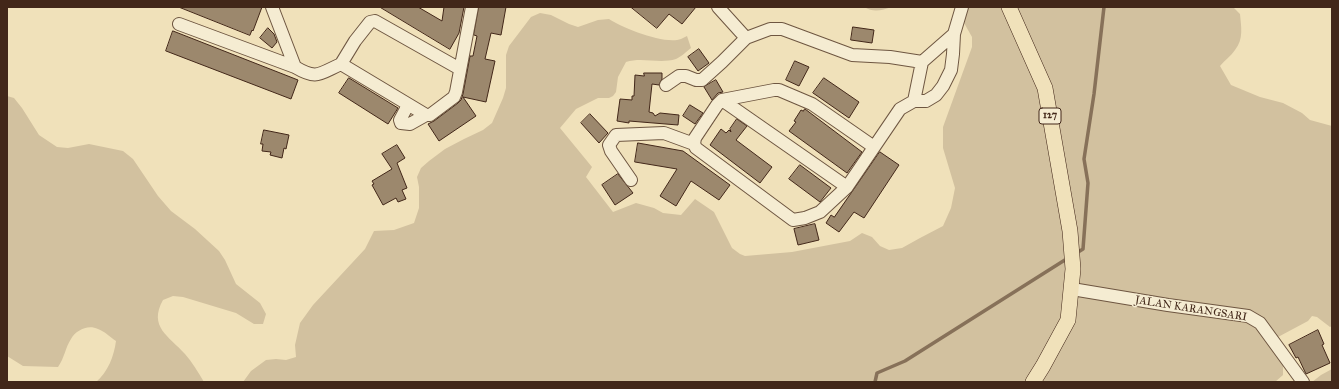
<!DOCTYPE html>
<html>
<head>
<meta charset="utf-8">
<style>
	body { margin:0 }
	#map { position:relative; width:1339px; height:389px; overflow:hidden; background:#f0e1ba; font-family:"IM FELL Great Primer",serif }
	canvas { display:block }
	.frame { position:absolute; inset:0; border:8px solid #422719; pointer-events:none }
</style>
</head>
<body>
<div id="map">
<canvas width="1339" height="389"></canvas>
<div class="frame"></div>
</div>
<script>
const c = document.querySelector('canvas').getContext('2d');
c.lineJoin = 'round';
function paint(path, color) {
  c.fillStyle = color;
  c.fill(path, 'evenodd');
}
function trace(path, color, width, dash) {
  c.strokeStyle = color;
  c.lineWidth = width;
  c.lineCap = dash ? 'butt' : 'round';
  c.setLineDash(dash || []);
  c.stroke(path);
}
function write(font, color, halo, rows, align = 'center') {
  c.font = font + ' "IM FELL Great Primer",serif';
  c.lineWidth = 3;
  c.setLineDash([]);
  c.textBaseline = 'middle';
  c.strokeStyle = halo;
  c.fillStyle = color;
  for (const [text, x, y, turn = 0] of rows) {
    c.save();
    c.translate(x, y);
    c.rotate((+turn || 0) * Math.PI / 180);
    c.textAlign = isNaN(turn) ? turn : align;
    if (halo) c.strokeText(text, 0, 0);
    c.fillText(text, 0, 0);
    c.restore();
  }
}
paint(new Path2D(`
	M864,7H892C882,10 874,13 864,7Z
	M955,7H1233L1240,14C1241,26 1244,39 1235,50C1231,56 1225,60 1220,66L1231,85L1260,97L1283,103L1302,113L1310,120L1332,126V326L1330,327L1317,317L1312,316L1308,321L1278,337L1283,365V375L1275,382H243L251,371L266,360L276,359L286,360L296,357L295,345L300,323L313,305L365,249L374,231L394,230L414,223L419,208V187L417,177L421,168L429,161L445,149L464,139L483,130L492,123L503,98L506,88V55L509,46L531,17L540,13L551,15L569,24L578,27L598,20L609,19C622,28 665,45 681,39C683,38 685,37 687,36L691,48C687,51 681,57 676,59C660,64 642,57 626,62L618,77L616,92L613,96L609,98H598L576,109L560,128L592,167L586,177L613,212L636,203L654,208L663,213L681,215L695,199L714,212L732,248L740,254L745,256L792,252L850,241L862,233L872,237L880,246L889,250L902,248L920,238L943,226L951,208L955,188L943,148V127L972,47V37Z
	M7,96L14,98L22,108L39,135L57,147L68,148L89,144L123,151L133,159L158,196L171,211L195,229L219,251L225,260L236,284L260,303L266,314L263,324H254L236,313L183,297L173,296L163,300C148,327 169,336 185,354C192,362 198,372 204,382H96C108,372 114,356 116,341C110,337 104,331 98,329C88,324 76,330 71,339C65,348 65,357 58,367L23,366L7,356Z
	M1332,369V382H1312L1321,375Z`), '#d2c19f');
trace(new Path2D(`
	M1075,254L1083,249L1088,183L1084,159L1094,94L1104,7
	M875,382L877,373L905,361L1068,258`), '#877159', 3.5);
const building = new Path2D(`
	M179,7H262L253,31L252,30L250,35Z
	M380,7H418L442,21L444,7H464L459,33L450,49Z
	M479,7H506L501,35L491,33L485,59L495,61L486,102L463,97L476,116L439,141L428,124L434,121L458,103L461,100L463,94L470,56H473L477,36L474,35Z
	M631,7H696L682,24L669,14L657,28Z
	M853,27L874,30L872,43L851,40Z
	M268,28L274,34L277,42L272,48L260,38Z
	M173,31L298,80L291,99L166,51Z
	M699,49L709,63L698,71L688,57Z
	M795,61L809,67L799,86L786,80Z
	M644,73H662V79L659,85L652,84L649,112L653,113L655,116L660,113L679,115L678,125L629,121V123L617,121L620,99L632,100V96H634L635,75L644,76Z
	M349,78L398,108L388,124L339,93Z
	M824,78L859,102L849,118L813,93Z
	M716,80L723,92L718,93L712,100L704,87Z
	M690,105L703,113L695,124L683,116Z
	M805,109L862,152L847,173L789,131L796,122L794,121L801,110L803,111Z
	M590,114L608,133L599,143L581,123Z
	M737,119L747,126L736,140L772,167L760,183L710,145L721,129L726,133L729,130L731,132L730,129Z
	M264,130L289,135L286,149L284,148L282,158L270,155L271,152L262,151L263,144H261Z
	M638,143L683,151L730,185L719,200L691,181L676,206L660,196L677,169L635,162Z
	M397,145L405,158L397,163L407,188L402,190L406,199L398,202L396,198L383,205L372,185L374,184L372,181L392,169L382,154Z
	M880,152L899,165L864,218L854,212L839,232L826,223L831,215L834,217Z
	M800,165L831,188L820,202L789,179Z
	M618,174L633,193L615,205L602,185Z
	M815,224L819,240L798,245L794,229Z
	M1318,330L1324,344L1322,345L1330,363L1306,374L1298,357L1296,358L1289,345Z`);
paint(building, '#9c886d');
trace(building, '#422719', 1);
const minor = new Path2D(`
	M272,7L295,67
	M718,7L746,38L770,29H782L852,55L890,57L922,62L954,34
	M179,24L295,67C317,80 319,74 341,64L426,115H430L454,97L456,92L472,7
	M341,64L355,41L370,22L375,21L460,69
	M666,85L679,76H686L696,80H702L722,62L746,38
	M722,100L847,187
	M914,101L922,62
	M408,105L400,120L401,123L410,124L426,115
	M874,147L812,104L779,90H774L722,100L717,105L695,138L694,144L696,148L793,220L805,218L820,212L847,187L900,109L914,101H926L936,95L943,86L951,70L953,54L954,34L962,7
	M631,180L611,151L609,145L616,135L664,133L694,144
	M1072,289L1168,305L1248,316L1260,323L1303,382`);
const major = new Path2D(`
	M1009,7L1045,88L1070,231L1073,269L1068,320L1043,366L1033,382`);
trace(minor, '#6e5641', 14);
trace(major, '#422719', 16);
trace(minor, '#f5ecd2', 12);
trace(major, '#f0e1ba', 15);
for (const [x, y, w] of [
	[1050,116,22]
]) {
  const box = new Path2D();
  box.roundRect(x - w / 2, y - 8, w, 16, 3);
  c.fillStyle = '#f5ecd2';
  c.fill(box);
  trace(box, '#422719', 1);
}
write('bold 10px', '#422719', null, [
	["127",1050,116]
]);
write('11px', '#422719', '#f5ecd2', [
	["JALAN KARANGSARI",1191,309,9]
]);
</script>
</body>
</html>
